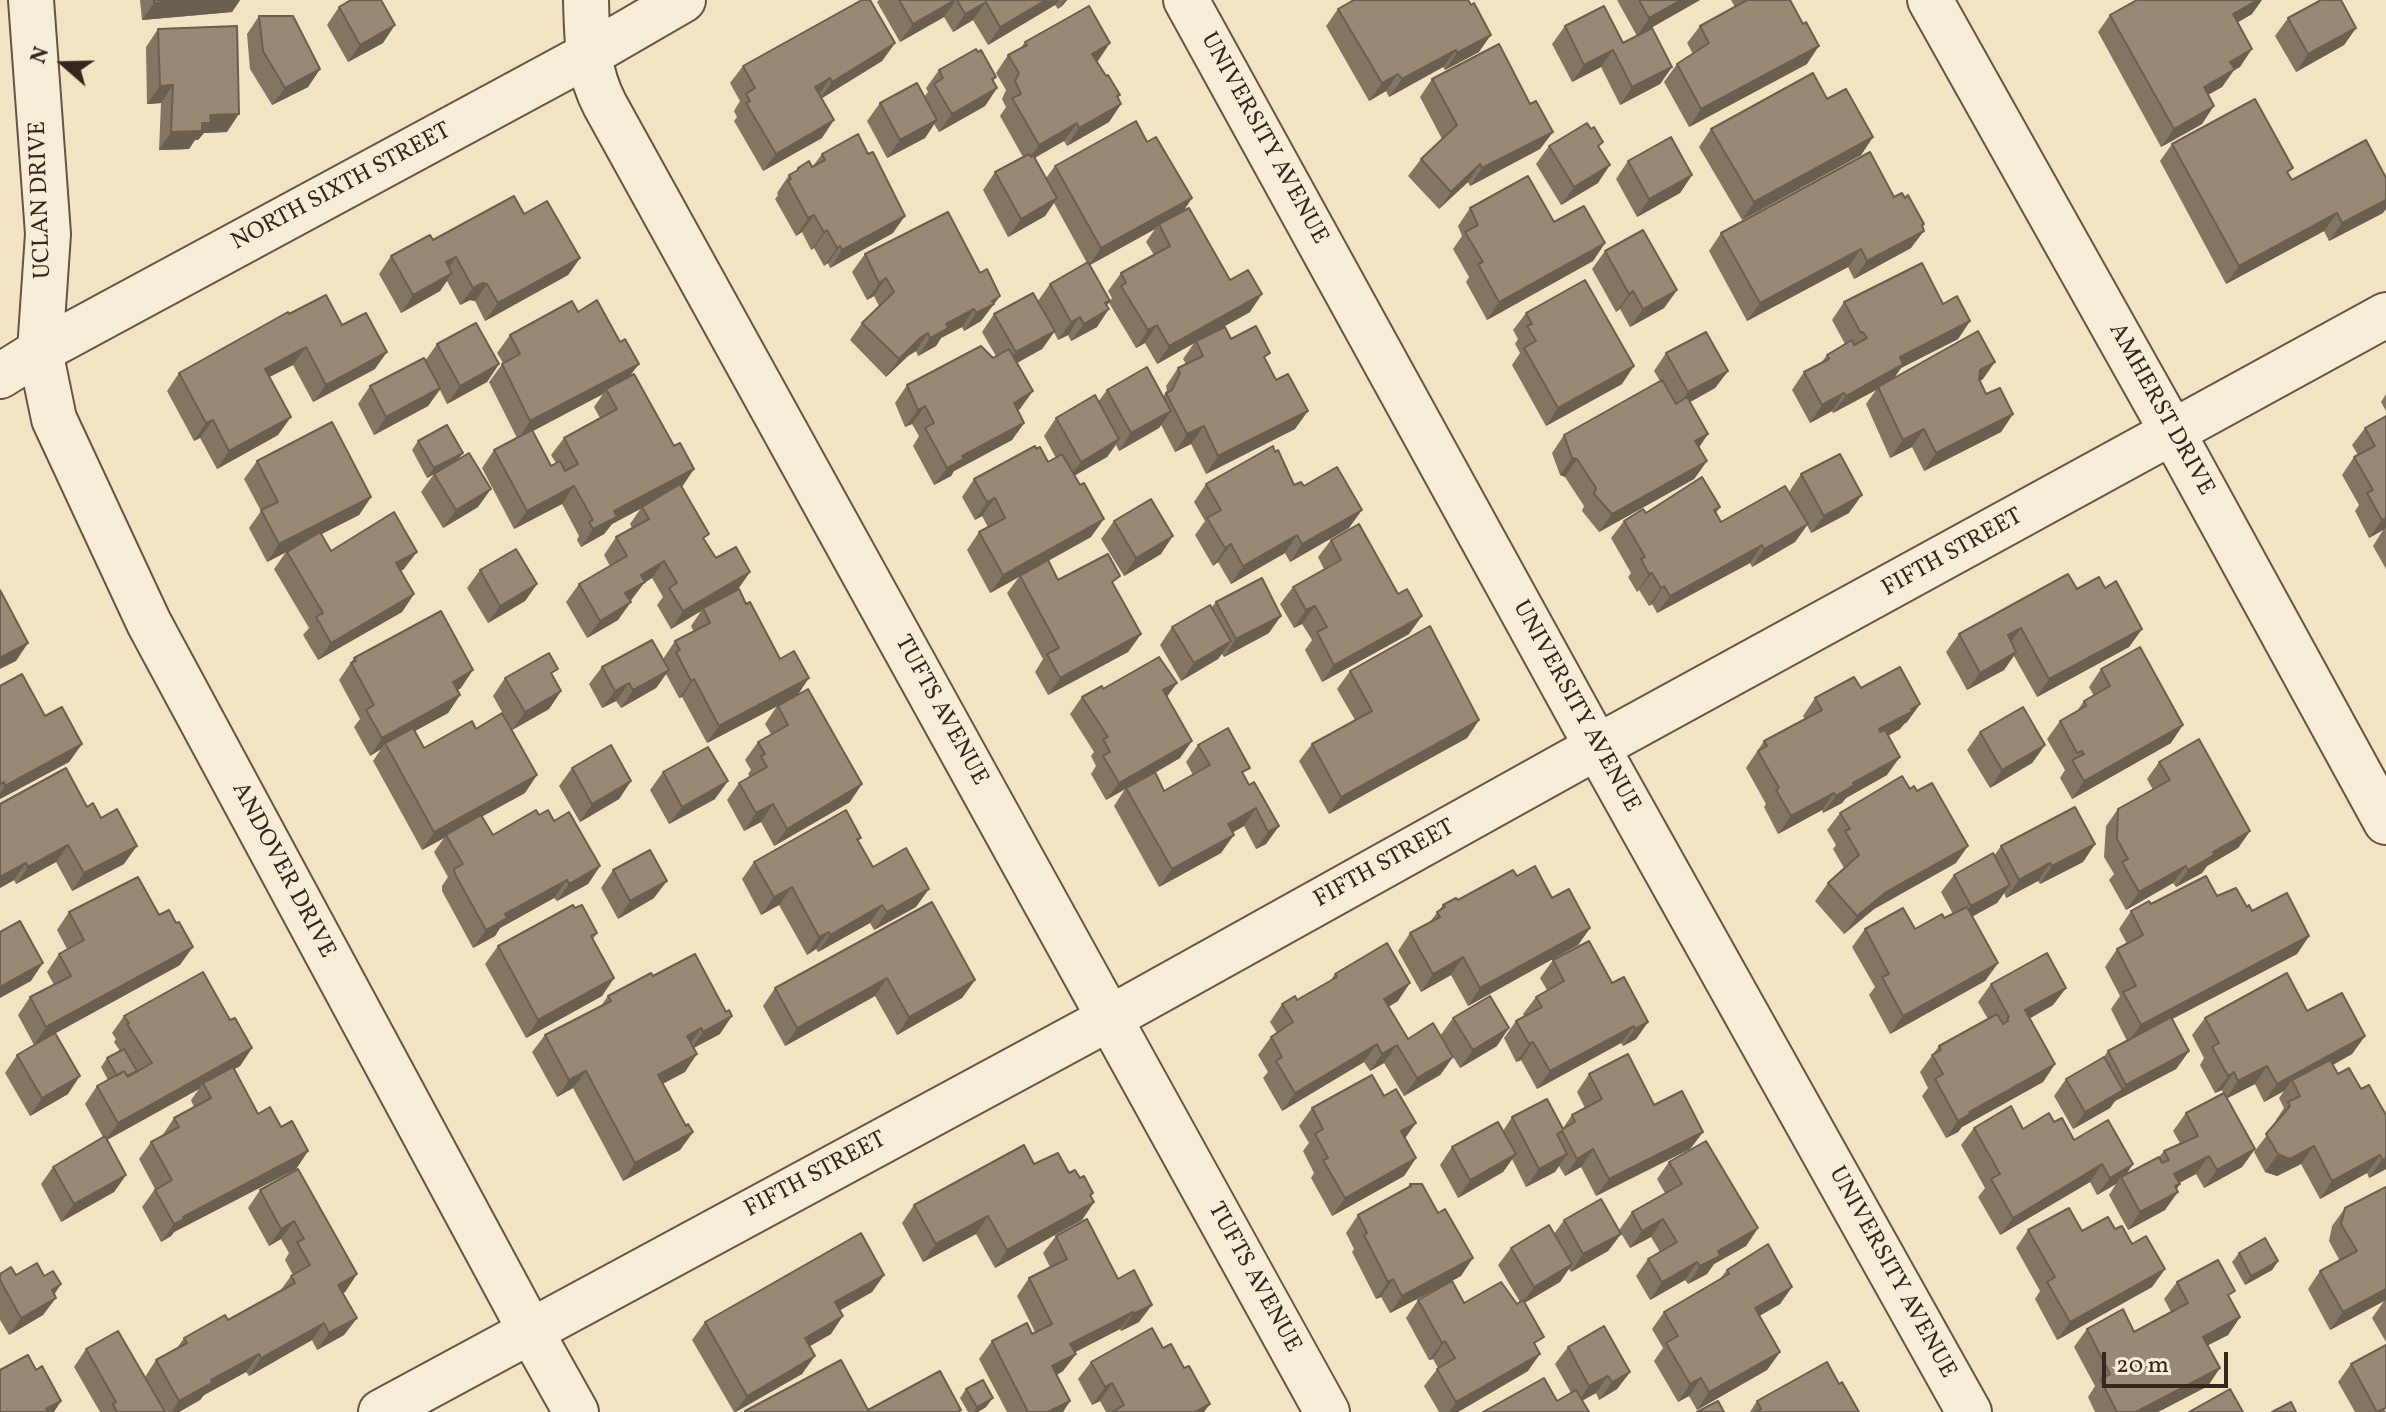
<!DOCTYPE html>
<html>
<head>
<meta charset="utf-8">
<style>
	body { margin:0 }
	#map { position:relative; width:2386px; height:1412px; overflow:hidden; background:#f2e3c2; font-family:Vollkorn,serif }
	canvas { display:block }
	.north { position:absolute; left:24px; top:24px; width:80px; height:80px; -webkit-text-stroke:6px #f7edd7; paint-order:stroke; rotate:290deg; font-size:22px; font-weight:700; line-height:32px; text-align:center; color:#38251d }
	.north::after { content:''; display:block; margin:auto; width:28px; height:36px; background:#38251d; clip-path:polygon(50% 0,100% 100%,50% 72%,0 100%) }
	.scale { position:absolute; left:2102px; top:1352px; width:126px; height:36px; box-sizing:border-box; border:4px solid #38251d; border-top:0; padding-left:10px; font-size:24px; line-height:28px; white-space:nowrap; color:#38251d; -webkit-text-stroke:6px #f7edd7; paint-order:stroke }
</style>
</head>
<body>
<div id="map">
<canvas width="2386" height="1412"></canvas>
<div class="north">N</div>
<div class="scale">20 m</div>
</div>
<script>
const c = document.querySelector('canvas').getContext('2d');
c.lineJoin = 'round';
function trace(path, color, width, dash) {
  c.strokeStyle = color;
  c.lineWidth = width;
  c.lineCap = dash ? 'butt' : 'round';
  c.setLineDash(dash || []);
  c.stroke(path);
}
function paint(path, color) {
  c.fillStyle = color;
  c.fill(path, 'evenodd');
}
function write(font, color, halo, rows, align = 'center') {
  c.font = font + ' Vollkorn,serif';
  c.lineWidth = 6;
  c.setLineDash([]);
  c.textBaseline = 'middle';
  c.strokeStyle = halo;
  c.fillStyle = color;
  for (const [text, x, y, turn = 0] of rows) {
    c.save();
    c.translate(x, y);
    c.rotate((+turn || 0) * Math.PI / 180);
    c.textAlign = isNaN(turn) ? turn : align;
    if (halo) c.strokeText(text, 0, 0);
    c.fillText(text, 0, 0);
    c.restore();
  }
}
const minor = new Path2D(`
	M31,0L48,234L40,351L54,419L149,623L530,1330L576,1412
	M586,0C587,37 587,71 605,105L1327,1412
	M1186,0L1597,747L1969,1412
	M1930,0L2173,433L2386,822
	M0,376L40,351L588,55L683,0
	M381,1412L1110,1018L1597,747L2386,315`);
trace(minor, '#665446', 48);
trace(minor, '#f7edd7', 44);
paint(new Path2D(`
	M140,0H240L232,12L142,20Z
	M879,0H1067L1063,5L1058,9L1055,5L988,45L973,20L953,32L944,17L900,42L877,2Z
	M1617,0H1700L1638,35L1672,67L1660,84L1620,105L1601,67L1572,82L1552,44L1565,26L1623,43L1637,36Z
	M1731,0H1790L1807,64L1689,127L1664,82L1677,64L1693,54L1687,43L1700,26L1735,7Z
	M339,7L383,43L348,62L327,25Z
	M1338,9L1479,52L1445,70L1443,67L1389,97L1386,91L1369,101L1326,26Z
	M2252,14L2238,22L2240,67L2234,70L2222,87L2208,95L2202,124L2161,147L2098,32L2110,15Z
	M259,16L320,69L308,87L272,105L250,69L247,34Z
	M2288,18L2356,28L2344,45L2296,72L2275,36Z
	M158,29L227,132L204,133L198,140H195L189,149L159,150L161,103L147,104L146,47Z
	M1025,42L1098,61H1097L1121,104L1109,122L1067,146L1064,141L1035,158L1046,178L1055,166L1147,142L1192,198L1184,210L1250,312L1212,333L1231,339L1266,360L1295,429L1206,474L1191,444L1175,452L1161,425L1159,428L1119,451L1116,445L1107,457L1074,476L1091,537L1048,561L1058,580L1114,586L1141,634L1128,652L1048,695L1035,672L1043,659L1007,593L1019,577L990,593L967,550L979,532L988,527L982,516L975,520L962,497L974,479L1036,449L1048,462L1056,458L1044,436L1056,418L1098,402L1107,390L1163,397L1167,390L1166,386L1178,368L1186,364L1183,359L1194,343L1157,364L1145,343L1136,348L1109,303L1112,298L1108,291L1121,273L1154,255L1146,242L1155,229L1090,265L1107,306L1097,327L1071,341L1068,335L1058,340L1054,332L1042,349L1017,363L1020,409L1018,410L1024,423L1012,440L954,471L951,476L934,485L913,446L919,436L912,424L905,427L895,403L907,385L996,356L982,332L994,314L1038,301L1050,284L1087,263L1054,203L1045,216L1008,237L983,190L995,172L1023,157L1000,116L1006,107L1002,99L1006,90L996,73L1008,55L1020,49Z
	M895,43L882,61L822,98V138L763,171L734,121L737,117L734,111L740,101L730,83L743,66Z
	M939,70L996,77L993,81L997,88L985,106L939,132L934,124L925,138L887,158L867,121L880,103L924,97L928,92L926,88Z
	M1432,79L1530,104L1553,132L1540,149L1470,186L1468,182L1439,209L1408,176L1421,159L1442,139L1420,97Z
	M1827,99L1873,137L1861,155L1742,220L1699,147L1711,129Z
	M2172,144L2289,175L2292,180L2383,213L2329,241L2324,231L2226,284L2160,161Z
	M1549,146L1600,148L1598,183L1561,205L1536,164Z
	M822,154L893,233L830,268L828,263L824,266L814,248L811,250L802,232L796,236L775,199L778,195L777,193L789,175L795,172L798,168L813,166Z
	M1628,161L1692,175L1680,193L1637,217L1616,179Z
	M1894,197L1924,224L1911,248L1854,279L1848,267L1747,321L1709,251L1721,233Z
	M1470,208L1554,222L1605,243L1593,261L1487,320L1466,282L1469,277L1453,249L1462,236L1458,226Z
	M524,214L580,258L568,275L485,321L475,301L470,300L460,305L447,281L440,291L401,313L379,274L391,256L433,240Z
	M1605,251L1677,290L1664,308L1630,327L1620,309L1616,312L1592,269Z
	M865,254L980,273L1000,296L981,321L964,331L962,327L941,338L936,346L918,356L916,351L908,356L886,377L850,340L862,323L879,306L874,296L867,300L852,272Z
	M1844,302L1970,321L1958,339L1901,368L1894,378L1983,379L1980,381L1986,394L2013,414L2001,432L1924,471L1912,447L1890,458L1866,404L1876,390L1833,413L1832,411L1810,423L1792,390L1804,372L1821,363L1827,355L1845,344L1832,320Z
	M578,312L630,376L705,540L716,558L750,572L738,589L798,695L850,802L774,846L761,822L744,831L727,800L739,783L750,777L748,774L751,770L745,760L758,742L771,734L765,724L777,706L707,743L682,697L679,698L666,674L656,688L621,708L616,701L602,708L589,684L602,667L663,659L675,641L694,632L691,626L701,611L671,629L657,605L663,597L652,578L644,583L632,599L630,601L618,620L587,638L566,602L579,584L610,566L604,555L616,537L632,528L630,524L641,508L612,524L604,534L581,547L577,540L579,536L562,504L514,529L482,468L494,450L517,438L489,382L503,363L497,353L510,335ZM603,394L594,407L600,418L564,438L551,455L556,463L551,466L532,431Z
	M1526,313L1622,384L1546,426L1512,365L1520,353L1515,344L1518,339L1513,330Z
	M289,314L342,325L375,369L313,402L293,365L269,377L278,435L217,469L200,438L194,441L167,391L179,373Z
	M437,344L499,364L487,382L447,404L440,390L428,406L374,435L358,404L370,386L425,361Z
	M1666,353L1728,371L1715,388L1690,402L1699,447L1707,461L1694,479L1599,532L1582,511L1584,506L1565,477L1560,475L1552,453L1564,435L1660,381L1654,371Z
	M2386,394V411L2381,402Z
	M2386,416V569L2373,546L2383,530L2369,538L2355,511L2359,505L2342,475L2354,457L2358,455L2352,445L2365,428Z
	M418,441L463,453L458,459L478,507L443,528L421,492L434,474L438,472L427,478L412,450Z
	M257,461L371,497L359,515L321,534L331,551L404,569L401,571L414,594L402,612L318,660L303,635L309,628L274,569L286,552L267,562L249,528L261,511L244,479Z
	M1801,474L1849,513L1811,533L1807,525L1795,542L1752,567L1750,563L1657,613L1652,604L1649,606L1639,590L1637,592L1628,577L1631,573L1611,538L1624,521L1646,513L1720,507L1716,513L1721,522L1789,492Z
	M1206,484L1304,486L1349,528L1290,562L1285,553L1231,584L1218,562L1213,566L1195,535L1205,521L1194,502Z
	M1114,521L1161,554L1124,576L1101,539Z
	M1331,540L1409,634L1322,682L1305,650L1312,640L1302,624L1294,628L1280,604L1293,587L1324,569L1318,557Z
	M480,570L537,584L525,601L488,623L467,588Z
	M2105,588L2142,629L2129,647L2037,697L2014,656L2004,670L1967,690L1946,652L1959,634L2077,589Z
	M1216,602L1269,633L1224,657L1222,654L1218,659L1181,681L1160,645L1172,627L1211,608Z
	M354,658L461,688L458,690L460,695L448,713L415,731L424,748L476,729L525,793L482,816L493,835L539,815L554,821L600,866L588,884L557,901L554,898L500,928L495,936L473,948L442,891V886L448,877L434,852L444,838L422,850L373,761L381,749L370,756L354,727L360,719L339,680Z
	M2101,669L2171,743L2072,799L2060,778L2065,770L2047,739L2060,721L2077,711L2084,701L2094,696L2089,687Z
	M1350,671L1479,720L1467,738L1329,814L1299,761L1312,744L1355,720L1337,689Z
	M553,677L561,691L549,709L512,730L493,696L505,678Z
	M1177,683L1167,697L1180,758L1155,773L1164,791L1193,775L1186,762L1198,745L1244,776L1249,785L1279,826L1266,844L1256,849L1244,826L1232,833L1221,853L1159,887L1114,806L1125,789L1106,800L1091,774L1096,766L1091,756L1094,752L1070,714L1082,697L1103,689Z
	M0,686L45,716L82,744L69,762L0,799Z
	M1861,688L1920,704L1907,722L1904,724L1900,729L1888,736L1887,775L1846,798L1842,803L1823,813L1822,810L1778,834L1764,807L1766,804L1746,768L1764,741L1805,719L1803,716L1815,698Z
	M1980,732L2045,745L2032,763L1990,788L1967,750Z
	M2159,762L2250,831L2238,848L2207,866L2202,873L2176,887L2173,883L2126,910L2109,880L2114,874L2104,857L2106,826L2118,809L2153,790L2147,779Z
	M572,768L631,781L619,799L580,822L559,786Z
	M663,772L715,799L669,824L650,790Z
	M0,804L87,807L124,864L72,891L56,862L16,884L14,880L0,888Z
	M1840,813L1956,863L1874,909L1844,934L1815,901L1828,883L1844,868L1833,849L1836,845L1827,830Z
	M861,838L858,841L873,867L916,907L874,930L870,923L818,952L816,949L807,955L779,905L761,915L742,879L754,862Z
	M2095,844L2083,862L2040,884L2038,881L2006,898L2004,893L1997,903L1972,916L1998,963L1985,981L1890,1034L1869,995L1875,987L1852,947L1865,929H1915L1944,918L1953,914L1941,892L1954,875L1994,856L2001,846Z
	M613,870L654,898L618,919L601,888Z
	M1517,876L1552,898L1590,928L1578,945L1468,1006L1451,975L1421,992L1398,951L1410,933L1429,923L1443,905Z
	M2217,896L2247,907L2252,911L2309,936L2297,954L2172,1019L2189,1051L2176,1069L2115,1101L2110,1108L2073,1129L2054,1096L2066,1079L2103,1058L2108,1051L2127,1041L2111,1009L2120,996L2105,967L2117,949L2127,944L2119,929L2131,911L2151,904Z
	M932,902L975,980L962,998L897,1035L875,996L785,1046L763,1006L775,988Z
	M69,912L159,915L176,923L180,965L34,1045L18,1015L30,997L54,985L47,972L59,954L67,949L57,930Z
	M597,933L593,939L614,978L602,996L526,1038L485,964L498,946Z
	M1553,960L1612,983L1648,1022L1636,1039L1623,1046L1621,1043L1537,1089L1521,1060L1516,1062L1504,1038L1516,1021L1524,1016L1523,1014L1536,997L1547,990L1540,978Z
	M1335,974L1398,1001L1389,1006L1408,1039L1453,1057L1440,1075L1404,1096L1384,1063L1370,1071L1364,1062L1282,1111L1263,1078L1268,1072L1258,1055L1271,1037L1277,1033L1270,1022L1282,1004L1297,1000L1330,981Z
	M653,976L720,1034L694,1048L685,1072L663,1083L686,1126L693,1132L680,1150L623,1181L573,1088L557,1097L532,1052L545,1035L601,1006L608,996Z
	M1991,984L2066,988L2053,1005L2030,1018L2055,1064L2043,1082L1962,1127L1958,1132L1946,1138L1922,1096L1928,1088L1920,1072L1939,1046L1988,1019L1978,1002Z
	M2307,1011L2365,1036L2352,1054L2333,1065L2386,1169L2369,1178L2367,1173L2320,1199L2301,1164L2277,1176L2265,1172L2254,1152L2277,1122L2276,1120L2284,1108L2279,1098L2284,1091L2264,1102L2255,1084L2227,1098L2255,1149L2242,1167L2204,1188L2196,1174L2179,1183L2165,1210L2128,1230L2109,1195L2116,1184L2097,1195L2090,1182L2000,1235L1978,1197L1985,1188L1961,1145L1974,1128L2023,1129L2054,1122L2074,1140L2133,1164L2126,1175L2159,1157L2164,1151L2180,1143L2173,1131L2186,1113L2223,1093L2222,1090L2215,1093L2200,1065L2204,1058L2192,1035L2205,1018Z
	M124,1016L230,1020L252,1048L240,1066L234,1069L258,1114L281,1127L308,1151L296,1169L174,1232L171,1236L161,1242L142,1207L155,1189L139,1159L151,1142L162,1136L174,1118L194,1107L191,1100L199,1089L107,1140L126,1175L114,1192L61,1222L41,1184L53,1167L103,1137L85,1104L97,1086L108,1080L101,1067L107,1058L120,1051L114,1042L116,1039L112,1033Z
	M1453,1018L1497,1046L1460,1068L1440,1036Z
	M17,1055L68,1094L30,1116L5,1073Z
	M1589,1074L1654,1105L1703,1132L1690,1149L1596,1196L1581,1167L1565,1176L1559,1166L1555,1172L1526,1187L1512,1159L1503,1172L1458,1198L1440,1165L1452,1147L1503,1131L1512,1117L1563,1128L1572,1115L1585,1108L1577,1092Z
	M1384,1096L1416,1158L1404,1176L1332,1216L1311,1178L1314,1173L1303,1151L1309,1143L1299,1126L1312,1108Z
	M1669,1162L1758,1228L1746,1246L1714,1264L1707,1274L1688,1284L1685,1280L1650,1300L1636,1276L1648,1259L1660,1252L1651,1237L1630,1248L1619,1230L1632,1212L1665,1193L1657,1179Z
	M1034,1164L1069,1173L1080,1178L1093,1193L1091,1196L1094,1202L1082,1220L995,1268L976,1234L923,1262L902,1223L914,1205Z
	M1410,1184L1461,1276L1452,1281L1464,1303L1517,1304L1520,1302L1498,1265L1511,1248L1554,1234L1564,1220L1621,1234L1608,1251L1571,1272L1569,1269L1560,1282L1524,1303L1536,1347L1528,1371L1458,1412H1439L1424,1386L1438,1368L1433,1359L1429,1360L1406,1318L1418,1300L1452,1281L1390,1313L1381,1297L1376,1299L1352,1252L1354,1249L1346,1233L1358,1215L1406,1189Z
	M2386,1187V1342L2372,1318L2384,1301L2330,1330L2308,1289L2320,1271L2340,1261L2329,1241L2332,1226L2345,1208Z
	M260,1190L357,1274L345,1292L343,1293L357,1318L344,1335L317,1350L312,1340L249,1376L246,1372L204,1395L200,1400L179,1412H100L74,1367L86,1349L145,1377L156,1360L177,1348L184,1338L228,1320L280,1291L291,1276L293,1275L285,1260L289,1253L281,1239L269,1246L248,1208Z
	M1087,1219L1139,1322L1121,1331L1120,1329L1075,1352L1076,1354L1063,1371L1057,1375L1070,1401L1063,1412H1007L979,1359L992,1341L1035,1332L1017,1296L1029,1278L1050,1267L1043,1253L1056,1236Z
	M2115,1229L2165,1269L2152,1287L2057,1340L2035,1299L2040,1291L2016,1248L2028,1230L2082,1231Z
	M2239,1253L2278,1261L2272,1270L2245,1285L2232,1262Z
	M1727,1270L1792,1287L1780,1304L1759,1316L1780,1352L1767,1370L1697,1410L1689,1396L1678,1402L1654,1361L1663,1348L1652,1329L1664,1312L1719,1280Z
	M0,1274L44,1276L61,1284L54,1295L43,1315L9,1335L0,1320Z
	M884,1275L872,1292L840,1310L831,1334L809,1346L802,1374L736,1412H734L692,1340L705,1322Z
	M2177,1282L2230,1299L2240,1317L2228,1335L2208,1345V1386L2158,1412H2095L2088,1397L2095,1386L2074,1347L2087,1329L2134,1332L2171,1312L2164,1299Z
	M1568,1347L1630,1372L1617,1389L1599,1400L1596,1393L1582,1401H1557L1571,1393L1555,1364Z
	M1163,1348L1204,1412H1106L1100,1401L1092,1405L1078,1379L1091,1362Z
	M2351,1364L2386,1412H2355L2338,1382Z
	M1839,1384L1859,1412H1750L1757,1401Z
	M966,1389L986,1407L978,1412H968L960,1398Z`), '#847563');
paint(new Path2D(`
	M182,0H240L232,12L142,20L154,3Z
	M956,0L944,17L900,42L913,24Z
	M1046,0H1059L1055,5L988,45L1000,27Z
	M1064,0H1067L1063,5L1058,9Z
	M1681,0H1700L1637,36L1649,18Z
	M2258,0H2262L2252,14L2221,32L2233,14Z
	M986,2L973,20L953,32L965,14Z
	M395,25L383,43L348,62L360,45Z
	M2356,28L2344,45L2296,72L2308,54Z
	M1491,35L1479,52L1445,70L1457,53Z
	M895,43L882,61L819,100L832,82Z
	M1110,43L1098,61L1080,71L1092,54Z
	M1819,46L1807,64L1689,127L1701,109Z
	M2252,49L2240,67L2234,70L2222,87L2191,104L2204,87L2230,62Z
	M1456,50L1443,67L1389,97L1402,79Z
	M1613,50L1601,67L1572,82L1584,65Z
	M1672,67L1660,84L1620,105L1632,87Z
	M320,69L308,87L272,105L285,88Z
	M1398,74L1386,91L1369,101L1382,83Z
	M830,78L818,96L815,87Z
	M173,85L161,103L147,104L160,86Z
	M997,88L985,106L939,132L952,114Z
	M1120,95L1108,111L1121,104L1109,122L1067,146L1079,128Z
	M2214,106L2202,124L2161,147L2174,129Z
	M239,114L227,132L204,133L198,140H195L189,149L159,150L171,132L202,123L210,115Z
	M834,120L822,138L763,171L776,154Z
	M937,120L925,138L887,158L900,140Z
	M1077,123L1064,141L1026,162L1039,145Z
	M1553,132L1540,149L1470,186L1482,168Z
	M1873,137L1861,155L1742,220L1754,202Z
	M1480,164L1468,182L1439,209L1451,192Z
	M1610,165L1598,183L1561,205L1574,187Z
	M1692,175L1680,193L1637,217L1649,199Z
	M1057,198L1045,216L1008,237L1021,219Z
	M1192,198L1180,216L1159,224L1155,229L1088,266L1101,248Z
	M2386,200V209L2383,213L2329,241L2342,223Z
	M2337,213L2324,231L2226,284L2239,266Z
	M814,215L802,232L796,236L808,218Z
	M905,216L893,233L830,268L842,250Z
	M1924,224L1916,235L1924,231L1911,248L1854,279L1867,261Z
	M827,230L814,248L811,250L824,232Z
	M1605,243L1593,261L1487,320L1499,302Z
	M840,246L828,263L824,266L837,248Z
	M1861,249L1848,267L1747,321L1760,303Z
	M456,257L444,275L446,262Z
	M580,258L568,275L485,321L498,303Z
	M452,273L440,291L401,313L413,295Z
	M886,278L874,296L867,300L879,283Z
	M483,283L487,284L475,301L470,300L460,305L473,288Z
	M1677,290L1664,308L1630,327L1643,309Z
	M1633,291L1620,309L1616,312L1629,294Z
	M1262,294L1250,312L1157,364L1169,346Z
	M1000,296L981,321L964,331L976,313Z
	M1110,301L1101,314L1109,309L1097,327L1071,341L1084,324L1105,303Z
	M974,309L962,327L941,338L936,346L918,356L930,338L946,324Z
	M1080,317L1068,335L1058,340L1071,322Z
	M1970,321L1958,339L1901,368L1891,382L1878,387L1876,390L1833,413L1846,396L1900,357Z
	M1157,325L1145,343L1136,348L1148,330Z
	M1055,331L1042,349L1004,370L1016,352Z
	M928,333L916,351L908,356L886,377L899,359L920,338Z
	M306,347L293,365L252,386L265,369Z
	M387,352L375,369L313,402L326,385Z
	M1995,362L1983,379L1968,388L1980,370Z
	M499,364L487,382L447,404L460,386Z
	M639,364L626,381L606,389L603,394L518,439L530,421Z
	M1634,366L1622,384L1546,426L1558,408Z
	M1728,371L1715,388L1676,410L1688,392Z
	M440,388L428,406L374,435L386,417Z
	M1033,391L1020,409L1001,420L1014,403Z
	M1844,393L1832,411L1810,423L1822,405Z
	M925,406L912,424L905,427L918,410Z
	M1171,411L1159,428L1119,451L1131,433Z
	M1308,411L1295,429L1206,474L1218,456Z
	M2013,414L2001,432L1924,471L1936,453Z
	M291,417L278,435L217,469L229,451Z
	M213,420L200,438L194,441L206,423Z
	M1024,423L1012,440L954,471L951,476L934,485L947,468L962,456Z
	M1204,426L1191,444L1175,452L1187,434Z
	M1924,429L1912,447L1890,458L1903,440Z
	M1708,434L1696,452L1695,441Z
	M1119,439L1107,457L1068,479L1081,462Z
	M463,453L456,462L427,478L434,468Z
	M1572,458L1577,459L1565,477L1560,475Z
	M1707,461L1694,479L1599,532L1612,514Z
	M694,469L682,487L612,524L604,534L581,547L593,529L614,511Z
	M574,486L562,504L514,529L527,511Z
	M491,489L478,507L443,528L456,510Z
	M1862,495L1849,513L1811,533L1824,516Z
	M371,497L359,515L267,562L279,544Z
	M995,498L982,516L975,520L987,502Z
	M1362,510L1349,528L1290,562L1302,544Z
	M2386,518V529L2385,528L2383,530L2369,538L2382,520Z
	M1104,519L1091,537L990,593L1003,575Z
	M1808,524L1795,542L1752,567L1764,549Z
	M1297,535L1285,553L1231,584L1243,566Z
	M1173,536L1161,554L1124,576L1136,558Z
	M1231,544L1218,562L1213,566L1225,548Z
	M1762,545L1750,563L1657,613L1670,596Z
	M417,552L404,569L384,581L396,563Z
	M664,561L652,578L644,583L632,599L613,611L641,575Z
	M750,572L738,589L703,608L701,611L671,629L683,611Z
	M1652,573L1639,590L1637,592L1649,574Z
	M537,584L525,601L488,623L500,606Z
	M1664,586L1652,604L1649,606L1661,588Z
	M414,594L402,612L318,660L331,643Z
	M631,602L618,620L587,638L600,621Z
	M1315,606L1302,624L1294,628L1306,610Z
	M1281,616L1269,633L1224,657L1236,639Z
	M1422,616L1409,634L1322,682L1334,665Z
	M2021,628L2008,646V635Z
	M2142,629L2129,647L2037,697L2049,679Z
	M1141,634L1128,652L1048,695L1060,678Z
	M1231,641L1218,659L1181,681L1194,663Z
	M28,643L16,661L0,669V658Z
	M2016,652L2004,670L1967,690L1980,673Z
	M473,670L461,688L441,699L453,682Z
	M669,670L656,688L621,708L633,690Z
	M809,678L797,696L707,743L719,726Z
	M694,679L682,697L679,698L691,681Z
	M629,683L616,701L602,708L615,691Z
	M1177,683L1164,700L1163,690Z
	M561,691L549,709L512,730L525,712Z
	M460,695L448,713L387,746L385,743L381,749L370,756L382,738Z
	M1920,704L1907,722L1904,724L1900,729L1867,747L1879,729Z
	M1479,720L1467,738L1329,814L1341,797Z
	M2183,725L2171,743L2072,799L2084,781Z
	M1192,741L1180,758L1106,800L1119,783Z
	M82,744L69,762L0,799V793L5,786Z
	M2045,745L2032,763L1990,788L2002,770Z
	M1900,757L1887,775L1846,798L1842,803L1823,813L1836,796L1853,783Z
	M537,775L525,793L447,836L446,835L444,838L422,850L434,832Z
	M631,781L619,799L580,822L592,804Z
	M728,781L715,799L669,824L682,807Z
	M862,784L850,802L774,846L787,829Z
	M1834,793L1822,810L1778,834L1791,816Z
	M773,804L761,822L744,831L756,813Z
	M1256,808L1244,826L1215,842L1228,824Z
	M1279,826L1266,844L1256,849L1268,832Z
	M2250,831L2238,848L2207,866L2202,873L2176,887L2188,870L2213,852Z
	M1234,835L1221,853L1159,887L1172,869Z
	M2095,844L2083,862L2040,884L2052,866Z
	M68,845L56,862L16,884L28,867Z
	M137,846L124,864L72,891L84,873Z
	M1968,846L1956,863L1874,909L1844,934L1857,916L1886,892Z
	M26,863L14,880L0,888V877Z
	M2050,863L2038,881L2006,898L2019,880Z
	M600,866L588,884L557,901L569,884Z
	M2186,866L2173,883L2126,910L2139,892Z
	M567,880L554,898L500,928L495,936L473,948L486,930L505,914Z
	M667,881L654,898L618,919L630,901Z
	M2010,885L1997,903L1959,924L1971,906Z
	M792,887L779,905L761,915L774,897Z
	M929,889L916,907L874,930L887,912Z
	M882,905L870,923L818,952L830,935Z
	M1590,928L1578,945L1468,1006L1480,988Z
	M829,932L816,949L807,955L819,937Z
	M2309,936L2297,954L2128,1042L2141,1025Z
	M193,947L180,965L34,1045L46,1027Z
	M1463,957L1451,975L1421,992L1433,974Z
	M43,963L31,981L0,998V987Z
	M1998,963L1985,981L1890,1034L1903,1016Z
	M614,978L602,996L526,1038L538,1020Z
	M887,978L875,996L785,1046L797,1028Z
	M975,980L962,998L897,1035L909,1017Z
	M1410,983L1398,1001L1372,1017L1384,999Z
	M2066,988L2053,1005L2013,1028L2025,1010Z
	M732,1016L720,1034L691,1049L703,1032Z
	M1648,1022L1636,1039L1623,1046L1635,1029Z
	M1634,1026L1621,1043L1537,1089L1550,1071Z
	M701,1028L689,1046L687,1036Z
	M1509,1028L1497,1046L1460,1068L1473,1050Z
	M2365,1036L2352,1054L2294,1086L2292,1080L2284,1091L2264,1102L2277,1084Z
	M1533,1042L1521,1060L1516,1062L1529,1044Z
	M1377,1044L1364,1062L1282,1111L1295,1093Z
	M1397,1045L1384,1063L1370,1071L1382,1054Z
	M252,1048L240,1066L205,1086L203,1083L199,1089L105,1141L118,1123Z
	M2189,1051L2176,1069L2115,1101L2110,1108L2073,1129L2085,1112L2121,1092L2126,1085Z
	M697,1054L685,1072L646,1093L658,1075Z
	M1453,1057L1440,1075L1404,1096L1417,1078Z
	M2055,1064L2043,1082L1962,1127L1958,1132L1946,1138L1958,1121L1969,1112Z
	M2267,1066L2255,1084L2226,1099L2238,1081Z
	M586,1071L573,1088L557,1097L569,1080Z
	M2234,1072L2222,1090L2215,1093L2228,1076Z
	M80,1076L68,1094L30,1116L42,1098Z
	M1416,1123L1403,1141L1401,1131Z
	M693,1132L680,1150L623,1181L635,1163Z
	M1703,1132L1690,1149L1596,1196L1609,1179Z
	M2314,1146L2301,1164L2277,1176L2265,1172L2278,1154Z
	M1593,1149L1581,1167L1565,1176L1577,1159Z
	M2255,1149L2242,1167L2204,1188L2217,1170Z
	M308,1151L296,1169L174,1232L171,1236L161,1242L174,1224L183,1217Z
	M1516,1154L1503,1172L1458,1198L1470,1180Z
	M1567,1154L1555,1172L1526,1187L1539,1169Z
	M2380,1155L2367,1173L2320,1199L2332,1181Z
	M2209,1156L2196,1174L2162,1192L2174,1174Z
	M1416,1158L1404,1176L1332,1216L1345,1198Z
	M2386,1158V1169L2369,1178L2382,1160Z
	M2102,1164L2090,1182L2000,1235L2013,1218Z
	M2133,1164L2122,1180L2121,1177L2116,1184L2097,1195L2110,1178Z
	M126,1175L114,1192L61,1222L74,1204Z
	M2180,1184L2172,1196L2178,1192L2165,1210L2128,1230L2140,1212L2175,1186Z
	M1093,1193L1082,1209L1094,1202L1082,1220L995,1268L1007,1250Z
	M988,1216L976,1234L923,1262L936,1244Z
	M1663,1219L1651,1237L1630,1248L1642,1231Z
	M294,1221L281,1239L269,1246L281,1229Z
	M1758,1228L1746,1246L1714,1264L1707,1274L1688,1284L1700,1266L1718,1251Z
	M1621,1234L1608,1251L1571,1272L1583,1254Z
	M1473,1258L1461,1276L1390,1313L1402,1296Z
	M2278,1261L2272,1270L2245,1285L2251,1276Z
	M1697,1262L1685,1280L1650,1300L1662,1282Z
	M1572,1264L1560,1282L1521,1305L1534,1287Z
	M2165,1269L2152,1287L2057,1340L2070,1322Z
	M357,1274L345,1292L326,1302L338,1285Z
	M884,1275L872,1292L823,1320L835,1302Z
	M1393,1279L1381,1297L1376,1299L1388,1282Z
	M61,1284L49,1301L56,1298L43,1315L9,1335L21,1318L52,1290Z
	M1792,1287L1780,1304L1742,1326L1755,1308Z
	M2386,1289V1300L2330,1330L2343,1312Z
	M1152,1305L1139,1322L1121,1331L1133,1314Z
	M1133,1312L1120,1329L1058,1361L1070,1344Z
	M843,1316L831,1334L793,1356L805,1338Z
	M2240,1317L2228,1335L2191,1354L2203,1337Z
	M357,1318L344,1335L317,1350L329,1333Z
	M324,1323L312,1340L249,1376L261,1358Z
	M1445,1341L1433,1359L1429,1360L1442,1343Z
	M1780,1352L1767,1370L1697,1410L1709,1392Z
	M259,1354L246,1372L204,1395L200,1400L179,1412H172L179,1401L211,1380Z
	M1076,1354L1063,1371L1040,1383L1052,1366Z
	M1540,1354L1528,1371L1458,1412H1449L1456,1402Z
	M815,1356L802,1374L735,1412L747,1396Z
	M2220,1368L2208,1386L2158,1412H2136Z
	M1630,1372L1617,1389L1599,1400L1612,1382Z
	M1608,1376L1596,1393L1577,1403L1589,1386Z
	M1701,1378L1689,1396L1678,1402L1690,1384Z
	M1112,1383L1100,1401L1092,1405L1105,1387Z
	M993,1398L986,1407L978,1412H974L977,1407Z
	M61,1401L54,1412H44L46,1409Z
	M1070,1401L1063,1412H1048Z
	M1210,1404L1204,1412H1195Z`), '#6b5f50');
const building = new Path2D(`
	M154,0H182L154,3Z
	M351,0H381L395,25L360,45L339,7Z
	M862,0H870L895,43L832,82L830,78L815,87L834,120L776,154L746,103L750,101L746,94L755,88L743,66Z
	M899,0H955L913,24Z
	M957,0H1046L1000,27L986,2L965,14Z
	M1354,0H1468L1471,5L1474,3L1491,35L1457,53L1456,50L1402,79L1398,74L1382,83L1338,9Z
	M1639,0H1681L1649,18Z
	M1747,0H1790L1803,24L1806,22L1819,46L1701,109L1677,64L1709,43L1700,26Z
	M2137,0H2258L2233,14L2252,49L2230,62L2235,69L2204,87L2214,106L2174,129L2110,15Z
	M2321,0H2341L2356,28L2308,54L2288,18Z
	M1089,6L1110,43L1092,54L1106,76L1108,75L1120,95L1117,96L1121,104L1079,128L1077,123L1039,145L1012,98L1021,94L1015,81L1019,73L1008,55L1027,45L1025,42Z
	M1604,6L1623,43L1652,28L1672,67L1632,87L1613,50L1584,65L1565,26Z
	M259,16H293L320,69L285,88L263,51Z
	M237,26L239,114L210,115L211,123H202V131L171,132L173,85L160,86L158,29Z
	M1499,44L1530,104L1536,101L1553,132L1482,168L1480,164L1451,192L1421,159L1457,125L1432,79Z
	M976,49L978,52L981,50L996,77L992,79L997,88L952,114L934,84L943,78L939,70Z
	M1813,73L1827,99L1846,89L1873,137L1754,202L1711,129Z
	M917,83L937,120L900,140L880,103Z
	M2255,99L2293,168L2287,172L2292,180L2366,140L2386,178V200L2342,223L2337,213L2239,266L2172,144Z
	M1136,121L1147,142L1156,137L1192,198L1101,248L1055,166Z
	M1587,123L1591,129L1594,127L1603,142L1598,146L1610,165L1574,187L1549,146Z
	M858,134L868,154L873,152L905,216L842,250L840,246L837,248L827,230L824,232L814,215L808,218L788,181L791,179L789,175L798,170V168L809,161L812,167L825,160L822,154Z
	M1671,137L1692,175L1649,199L1628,161Z
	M1870,152L1894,197L1902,193L1905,198L1908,195L1924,224L1922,225L1924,231L1867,261L1861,249L1760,303L1721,233Z
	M1029,154L1031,157L1033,155L1057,198L1021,219L995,172Z
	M1528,176L1554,222L1584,206L1605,243L1499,302L1478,264L1483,262L1465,232L1478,225L1470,208Z
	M514,196L524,214L547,201L580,258L498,303L487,284L483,283L473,288L456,257L446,262L452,273L413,295L391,256L430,235L433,240Z
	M1189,208L1230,280L1248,270L1262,294L1169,346L1157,325L1148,330L1121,286L1126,283L1121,273L1170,246L1159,224Z
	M948,212L980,273L987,269L1000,296L992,301L994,304L976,313L974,309L946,324L948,328L930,338L928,333L920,338L899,359L862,323L894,292L886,278L879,283L865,254Z
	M1643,230L1677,290L1643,309L1633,291L1629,294L1605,251Z
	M1088,262L1110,301L1105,303L1109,309L1084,324L1080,317L1071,322L1050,284Z
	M1922,263L1943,304L1957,296L1970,321L1900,357L1903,364L1846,396L1844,393L1822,405L1804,372L1829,359L1827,355L1852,340L1854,345L1867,338L1863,332L1861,333L1844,302Z
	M1585,280L1634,366L1558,408L1524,348L1536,341L1527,326L1532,324L1526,313Z
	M1033,293L1055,331L1016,352L994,314Z
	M326,295L342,325L366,313L387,352L326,385L306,347L265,369L291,417L229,451L213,420L206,423L179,373L288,312L289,314Z
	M597,300L620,342L625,339L639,364L530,421L502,364L520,354L510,335L572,301L578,312Z
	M476,323L499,364L460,386L437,344Z
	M1256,326L1270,353L1264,357L1276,380L1288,374L1308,411L1218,456L1204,426L1187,434L1166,393L1172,390L1180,373L1178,368L1203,356L1196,341L1225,327L1231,339Z
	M1978,331L1995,362L1980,370L1979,379L1986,394L2000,388L2013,414L1936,453L1924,429L1903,440L1878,387Z
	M1706,332L1728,371L1688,392L1666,353Z
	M981,346L993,358L1009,349L1033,391L1014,403L1024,423L962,456L963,459L947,468L925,428L934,423L925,406L918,410L907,385Z
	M424,358L440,388L386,417L370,386Z
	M1147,367L1171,411L1131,433L1107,390Z
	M634,374L674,446L680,443L694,469L614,511L617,517L593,529L589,522L593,520L574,486L527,511L494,450L532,430L551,466L560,461L565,471L578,464L564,438L617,409L606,389Z
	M1662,380L1676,404L1687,397L1708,434L1695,441L1707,461L1612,514L1594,494L1596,488L1577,459L1572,458L1564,435Z
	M1095,395L1119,439L1081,462L1056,418Z
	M2386,416V518L2382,520L2367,493L2373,490L2354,457L2375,446L2365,428Z
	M332,422L371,497L279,544L261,510L278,502L257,461Z
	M447,425L463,453L434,468L418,441Z
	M1035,446L1036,449L1040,447L1048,462L1062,454L1080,485L1084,483L1104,519L1003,575L979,532L1005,518L995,498L987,502L974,479Z
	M1273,446L1275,452L1278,450L1294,485L1301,482L1304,486L1337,467L1362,510L1302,544L1297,535L1243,566L1231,544L1225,548L1207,518L1221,510L1206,484Z
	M469,453L491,489L456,510L434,474Z
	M1840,454L1862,495L1824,516L1801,474Z
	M1702,477L1720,507L1714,510L1721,522L1785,486L1808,524L1764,549L1762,545L1670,596L1664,586L1661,588L1652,573L1649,574L1641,559L1645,557L1624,521L1643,509L1646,513Z
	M680,484L709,534L703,538L716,558L736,547L750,572L683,611L669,588L677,583L664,561L641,575L645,582L625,593L631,602L600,621L579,584L627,556L616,537L649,519L642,507Z
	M1151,499L1173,536L1136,558L1114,521Z
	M394,512L417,552L396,563L414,594L331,643L316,617L323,613L287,552L320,532L331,551Z
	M1359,524L1398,594L1407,589L1422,616L1334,665L1317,632L1327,627L1315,606L1306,610L1293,587L1341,560L1331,540Z
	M516,549L537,584L500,606L480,570Z
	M1108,554L1120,576L1112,582L1141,634L1060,678L1047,654L1059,648L1020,576L1048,560L1058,580Z
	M2068,574L2077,589L2099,577L2105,588L2116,581L2142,629L2049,679L2021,628L2008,635L2016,652L1980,673L1959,634Z
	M1262,578L1281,616L1236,639L1216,602Z
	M739,589L746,604L750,602L780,659L794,651L809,678L719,726L694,679L691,681L676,652L680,650L675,641L710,623L703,608Z
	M0,590L28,643L0,658Z
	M1210,605L1231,641L1194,663L1172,627Z
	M441,611L473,670L453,682L460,695L382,738L366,710L374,705L351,663L356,661L354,658Z
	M1430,626L1479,720L1341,797L1312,744L1372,711L1350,671Z
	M652,640L669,670L633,690L629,683L615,691L602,667Z
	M2140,647L2183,725L2084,781L2072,760L2084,754L2082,751L2077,753L2060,721L2086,706L2084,701L2110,686L2101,669Z
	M549,653L558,669L551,673L561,691L525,712L505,678Z
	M1159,657L1177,683L1163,690L1192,741L1119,783L1103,756L1110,752L1103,739L1108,737L1082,697L1102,686L1103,689Z
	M1900,667L1920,704L1911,709L1913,711L1879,729L1880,732L1885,730L1900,757L1853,783L1854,785L1836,796L1834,793L1791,816L1776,790L1779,788L1758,751L1767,746L1764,741L1822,710L1815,698L1854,677L1861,688Z
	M22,674L45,716L62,707L82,744L5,786L4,782L0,784V686Z
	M808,689L862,784L787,829L773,804L756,813L739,783L767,767L761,756L765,754L758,742L788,725L778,706Z
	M2023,707L2045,745L2002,770L1980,732Z
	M502,713L537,775L434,832L385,743L413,728L424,748L472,721L476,729Z
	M1228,728L1250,768L1242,772L1249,785L1254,782L1279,826L1268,832L1256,808L1228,824L1234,835L1172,869L1126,788L1155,772L1164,791L1210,765L1198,745Z
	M2199,739L2250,831L2213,852L2214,855L2188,870L2186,866L2139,892L2122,862L2128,859L2117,839L2118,809L2170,780L2159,762Z
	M611,745L631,781L592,804L572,768Z
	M708,747L728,781L682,807L663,772Z
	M66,768L87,807L93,803L101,818L117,809L137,846L84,873L68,845L28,867L26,863L0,877V804Z
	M1902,776L1910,789L1914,786L1917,791L1932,783L1968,846L1886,892L1857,916L1828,883L1859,855L1845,831L1850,829L1840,813Z
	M2075,807L2095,844L2052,866L2050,863L2019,880L2001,846Z
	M536,810L539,815L548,810L554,821L569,812L600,866L569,884L567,880L505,914L507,918L486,930L455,874L454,869L463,864L446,835L481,815L493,835Z
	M846,810L861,838L857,839L873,867L906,848L929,889L887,912L882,905L830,935L829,932L819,937L792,887L774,897L754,862Z
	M650,850L667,881L630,901L613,870Z
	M1993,853L2010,885L1971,906L1954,875Z
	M1535,866L1552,898L1569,889L1590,928L1480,988L1463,957L1433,974L1410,933L1440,917L1437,912L1445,907L1443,905L1456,898L1458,900L1513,870L1517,876Z
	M2206,876L2217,896L2236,888L2247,907L2249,905L2252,911L2287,893L2309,936L2141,1025L2123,992L2136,986L2117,949L2143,935L2131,911L2149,901L2151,904Z
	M138,877L159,915L169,910L176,923L179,922L193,947L46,1027L30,997L71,976L59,954L84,940L69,912Z
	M932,902L975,980L909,1017L887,978L797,1028L775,988Z
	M573,905L575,908L582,905L597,933L591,936L614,978L538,1020L498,946Z
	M1967,907L1998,963L1903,1016L1882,977L1889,974L1865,929L1903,908L1915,929L1942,914L1944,918Z
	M20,921L43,963L0,987V932Z
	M1589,941L1612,983L1624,977L1648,1022L1635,1029L1634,1026L1550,1071L1533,1042L1529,1044L1516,1021L1542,1007L1536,997L1564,981L1553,960Z
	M1387,943L1410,983L1384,999L1408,1039L1433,1023L1453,1057L1417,1078L1397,1045L1382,1054L1377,1044L1295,1093L1276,1061L1282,1057L1271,1037L1293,1022L1282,1004L1295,996L1297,1000L1337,977L1335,974Z
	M2047,953L2066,988L2025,1010L2055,1064L1969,1112L1970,1114L1958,1121L1935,1079L1943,1074L1932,1055L1941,1050L1939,1046L1997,1014L2003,1024L2008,1021L2007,1019L2009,1017L1991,984Z
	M695,954L726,1012L729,1010L732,1016L703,1032L701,1028L687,1036L697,1054L658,1075L686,1126L688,1124L693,1132L635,1163L586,1071L569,1080L545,1035L611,1001L608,996L651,973L653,976Z
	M203,972L230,1020L235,1018L252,1048L118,1123L97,1086L124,1071L128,1077L152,1063L127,1024L129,1023L124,1016Z
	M2287,973L2307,1011L2342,993L2365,1036L2277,1084L2267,1066L2238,1081L2234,1072L2228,1076L2212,1047L2219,1043L2205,1018Z
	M1490,996L1509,1028L1473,1050L1453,1018Z
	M2171,1017L2189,1051L2126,1085L2108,1051Z
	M55,1033L80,1076L42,1098L17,1055Z
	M124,1049L137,1071L127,1076L124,1071L117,1076L107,1058Z
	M1628,1054L1654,1105L1682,1091L1703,1132L1609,1179L1593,1149L1577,1159L1562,1131L1557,1134L1567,1154L1539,1169L1512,1117L1547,1099L1563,1129L1575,1122L1572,1115L1602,1099L1589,1074Z
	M2104,1057L2123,1090L2085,1112L2066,1079Z
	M2330,1060L2338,1074L2349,1068L2361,1089L2369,1085L2386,1115V1158L2382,1160L2380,1155L2332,1181L2314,1146L2290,1159L2278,1154L2266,1134L2290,1106L2288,1102L2300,1096L2292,1080Z
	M233,1067L258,1114L270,1107L281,1127L292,1121L308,1151L183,1217L184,1219L174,1224L155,1190L172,1180L151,1142L179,1127L174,1118L211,1098L203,1083Z
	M1372,1075L1384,1096L1396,1089L1416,1123L1401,1131L1416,1158L1345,1198L1323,1160L1328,1158L1315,1134L1323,1129L1312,1108Z
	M2224,1093L2255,1149L2217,1170L2209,1156L2174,1174L2180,1184L2175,1186L2178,1192L2140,1212L2121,1177L2159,1157L2162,1163L2169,1160L2164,1151L2198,1136L2186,1113Z
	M2011,1106L2023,1129L2049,1113L2054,1122L2062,1118L2074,1140L2108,1120L2133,1164L2110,1178L2102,1164L2013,1218L1991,1179L2000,1174L1974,1128Z
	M1498,1122L1516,1154L1470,1180L1452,1147Z
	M105,1136L126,1175L74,1204L53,1167Z
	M1706,1141L1758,1228L1718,1251L1720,1256L1700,1266L1697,1262L1662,1282L1648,1259L1677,1242L1663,1219L1642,1231L1632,1212L1682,1184L1669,1162Z
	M1024,1145L1034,1164L1058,1153L1069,1173L1075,1170L1080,1178L1084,1176L1093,1193L1090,1195L1094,1202L1007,1250L988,1216L936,1244L914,1205Z
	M298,1169L357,1274L338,1285L357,1318L329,1333L324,1323L261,1358L259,1354L211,1380L212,1383L179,1401L156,1360L187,1343L184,1338L225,1315L228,1320L295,1283L291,1276L310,1265L297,1242L304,1239L294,1221L281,1229L260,1190Z
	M1410,1184H1422L1438,1213L1445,1209L1473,1258L1402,1296L1393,1279L1388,1282L1364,1235L1367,1233L1358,1215L1411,1186Z
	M2386,1187V1289L2343,1312L2320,1271L2357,1251L2341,1224L2345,1208Z
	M1601,1199L1621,1234L1583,1254L1564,1220Z
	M2069,1208L2082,1231L2108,1217L2115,1229L2122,1226L2132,1244L2146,1236L2165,1269L2070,1322L2047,1282L2055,1277L2028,1230Z
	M1087,1219L1118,1279L1134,1270L1152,1305L1133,1314V1312L1070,1344L1076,1354L1052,1366L1070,1401L1048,1412H1028L992,1341L1027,1323L1032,1334L1052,1324L1029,1278L1067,1259L1056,1236Z
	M1549,1225L1572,1264L1534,1287L1511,1248Z
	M861,1233L884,1275L835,1302L843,1316L805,1338L815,1356L747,1396L705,1322Z
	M2265,1238L2278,1261L2251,1276L2239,1253Z
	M1768,1244L1792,1287L1755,1308L1780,1352L1709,1392L1701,1378L1690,1384L1666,1343L1678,1336L1664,1312L1729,1274L1727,1270Z
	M2218,1260L2235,1291L2228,1295L2240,1317L2203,1337L2220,1368L2136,1412H2117L2100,1379L2110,1374L2087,1329L2123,1309L2134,1332L2188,1303L2177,1282Z
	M37,1263L44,1276L53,1271L61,1284L52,1290L56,1298L21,1318L0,1280V1274L11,1267L16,1275Z
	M1452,1281L1464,1303L1501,1282L1517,1304L1523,1300L1544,1337L1534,1343L1540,1354L1456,1402L1437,1369L1455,1358L1445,1341L1442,1343L1418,1300Z
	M1604,1326L1630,1372L1612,1382L1608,1376L1589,1386L1568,1347Z
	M1152,1328L1163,1348L1171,1344L1184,1368L1189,1366L1210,1404L1195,1412H1112L1124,1405L1112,1383L1105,1387L1091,1362Z
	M118,1331L165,1412H117L113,1404L116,1402L86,1349Z
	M2386,1345V1408L2377,1412L2351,1364Z
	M28,1355L36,1370L42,1366L61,1401L46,1409L48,1412H0V1370Z
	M841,1360L868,1410L940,1371L961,1410L957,1412H745V1411Z
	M1827,1362L1839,1384L1842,1382L1859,1412H1755L1761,1409L1757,1401Z
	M1544,1378L1557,1401L1576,1390L1589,1412H1483Z
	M983,1380L993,1398L977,1407L966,1389Z
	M2230,1389L2243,1412H2189Z
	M1718,1401L1724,1412H1697Z
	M2291,1402L2296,1412H2272Z`);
paint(building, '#998873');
trace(building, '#6b5f50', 2);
write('24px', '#38251d', '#f7edd7', [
	["UNIVERSITY AVENUE",1263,139,61],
	["NORTH SIXTH STREET",342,188,-28],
	["UCLAN DRIVE",42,200,-92],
	["AMHERST DRIVE",2160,410,61],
	["FIFTH STREET",1953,554,-29],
	["UNIVERSITY AVENUE",1575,707,61],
	["TUFTS AVENUE",940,711,61],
	["FIFTH STREET",1385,865,-29],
	["ANDOVER DRIVE",282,871,62],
	["FIFTH STREET",816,1176,-28],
	["UNIVERSITY AVENUE",1891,1273,61],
	["TUFTS AVENUE",1253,1278,61]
]);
</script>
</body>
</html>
